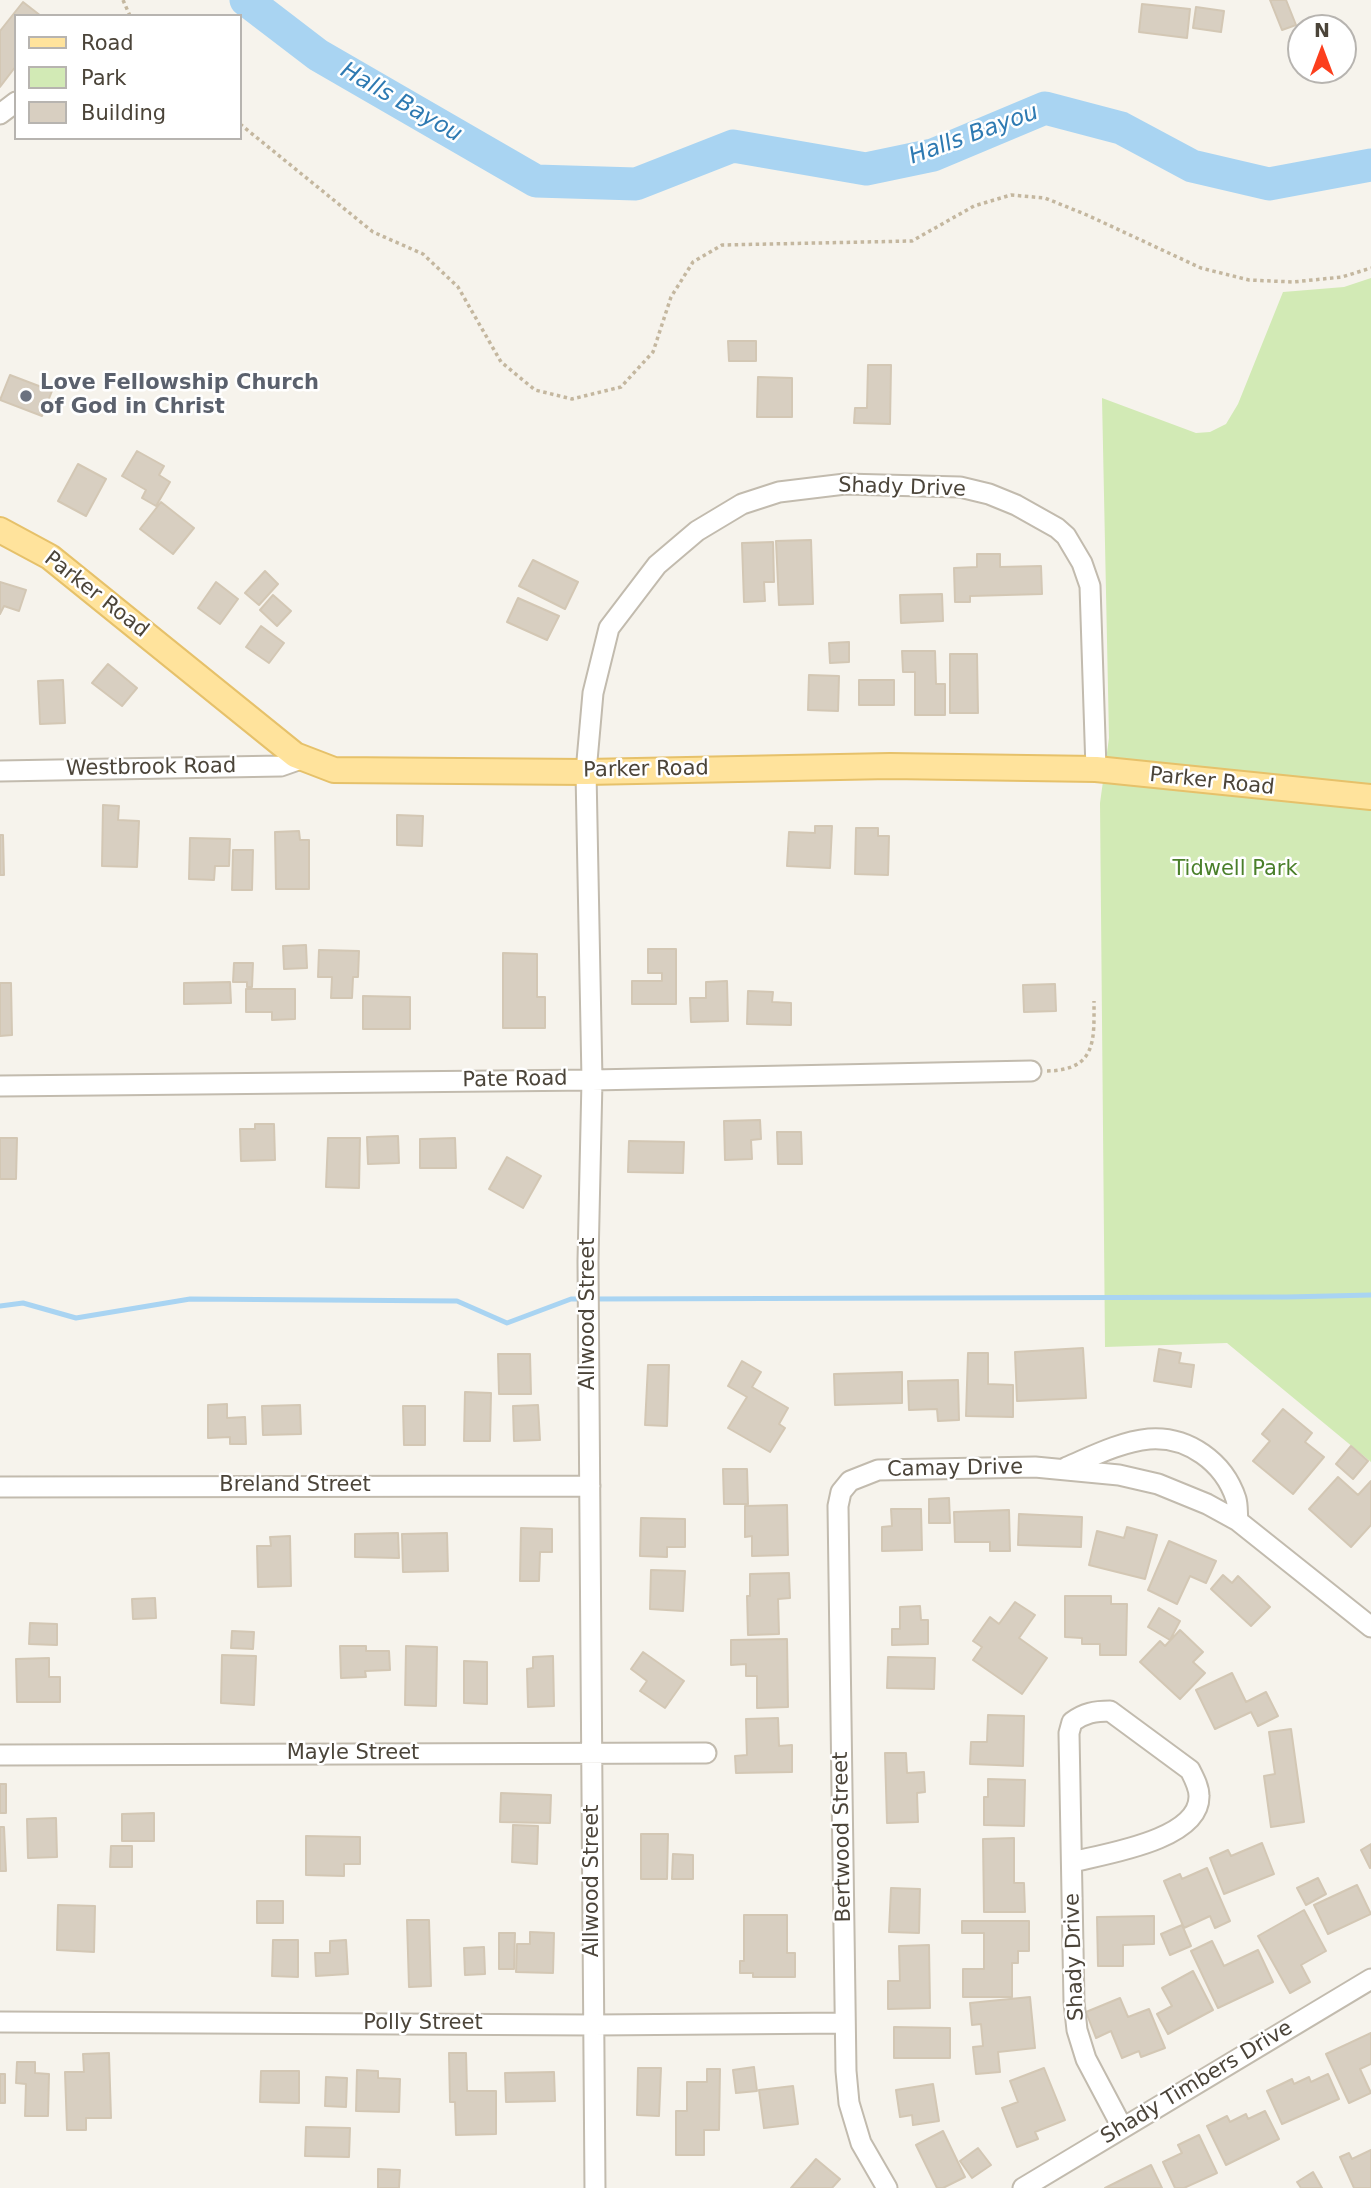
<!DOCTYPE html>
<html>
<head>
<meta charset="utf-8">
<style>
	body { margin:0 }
	#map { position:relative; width:1371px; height:2188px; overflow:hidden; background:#f6f3ec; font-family:"DejaVu Sans",sans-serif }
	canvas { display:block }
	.legend { position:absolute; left:14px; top:14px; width:228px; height:126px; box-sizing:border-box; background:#fff; border:2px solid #b7b4b0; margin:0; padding:9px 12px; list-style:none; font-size:21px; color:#4b4439 }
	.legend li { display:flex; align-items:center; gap:14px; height:35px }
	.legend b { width:35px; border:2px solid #b7b4b0 }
	.north { position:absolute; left:1287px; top:14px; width:70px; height:70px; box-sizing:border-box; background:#fff; border:2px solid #b7b4b0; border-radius:50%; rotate:0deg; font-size:19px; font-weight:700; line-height:28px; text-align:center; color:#4b4439 }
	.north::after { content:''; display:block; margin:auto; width:24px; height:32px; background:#fc3f1d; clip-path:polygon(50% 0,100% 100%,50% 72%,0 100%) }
</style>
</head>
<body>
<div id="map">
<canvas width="1371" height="2188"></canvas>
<ul class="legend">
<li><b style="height:9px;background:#ffe39c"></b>Road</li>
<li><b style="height:19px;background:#d2eab5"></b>Park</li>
<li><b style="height:19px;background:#d8cfc1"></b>Building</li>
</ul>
<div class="north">N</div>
</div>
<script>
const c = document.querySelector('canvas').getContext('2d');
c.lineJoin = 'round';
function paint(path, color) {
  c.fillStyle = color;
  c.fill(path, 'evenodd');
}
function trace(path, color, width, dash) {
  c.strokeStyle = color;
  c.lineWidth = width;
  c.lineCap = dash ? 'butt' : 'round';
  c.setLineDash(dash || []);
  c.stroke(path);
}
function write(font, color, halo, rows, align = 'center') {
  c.font = font + ' "DejaVu Sans",sans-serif';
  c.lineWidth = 5;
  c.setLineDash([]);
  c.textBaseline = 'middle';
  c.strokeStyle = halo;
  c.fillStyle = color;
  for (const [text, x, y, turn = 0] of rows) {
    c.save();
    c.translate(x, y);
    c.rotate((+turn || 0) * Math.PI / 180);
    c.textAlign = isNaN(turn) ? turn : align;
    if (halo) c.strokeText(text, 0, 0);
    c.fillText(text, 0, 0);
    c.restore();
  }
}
paint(new Path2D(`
	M1371,278V1462L1227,1343L1105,1347L1100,803L1109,738L1102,398L1196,433L1210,432L1226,424L1238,404L1283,292L1344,287Z`), '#d2eab5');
trace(new Path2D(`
	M592,1299L1287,1297L1371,1295
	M0,1306L23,1303L76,1318L190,1299L457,1301L507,1323L571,1299H583`), '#a9d4f2', 5);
trace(new Path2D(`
	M246,0L318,55L536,181L636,184L733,146L866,169L933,155L1045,108L1121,128L1192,166L1269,184L1371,165`), '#a9d4f2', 33);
const building = new Path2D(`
	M1270,0H1286L1296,25L1282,30Z
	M23,2L41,16H16V66L0,87V31Z
	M1142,4L1190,9L1187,38L1139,32Z
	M1196,7L1224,11L1221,32L1193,28Z
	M728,341H756V361H729Z
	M868,365H891L890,424L854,423L855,408H867Z
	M10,375L52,391L42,416L0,400Z
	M758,377L792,378V417H757Z
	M137,451L164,466L159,475L170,482L156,506L142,498L146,490L122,476Z
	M78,464L106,479L86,516L58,501Z
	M161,502L194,528L173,554L140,529Z
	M811,540L813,604L779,605L776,541Z
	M773,542L774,582H764L765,601L744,602L742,543Z
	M977,554H1000V567L1041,566L1042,594L970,596V602H955L954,568L977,567Z
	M533,560L578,582L565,609L519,586Z
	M265,571L278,584L259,605L245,593Z
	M0,582L26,590L19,611L4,606L0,614Z
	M216,582L238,599L220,624L198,608Z
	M942,594L943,621L901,623L900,595Z
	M273,595L291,611L277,626L260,610Z
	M518,598L559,616L547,640L507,622Z
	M261,626L284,643L269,663L246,647Z
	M849,642V662L830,663L829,643Z
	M902,651H935L936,684H945V715H915V672H903Z
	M950,654H977L978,713H950Z
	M108,664L137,688L122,706L92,683Z
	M809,675L839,676L838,711L808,710Z
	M63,680L65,723L40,724L38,681Z
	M859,680H894V705H859Z
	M103,805L119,806L118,820L139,821L137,867L102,866Z
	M397,815L423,816L422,846L397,845Z
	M815,826H832L830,868L787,866L789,832L815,833Z
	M856,828H878V836H889L888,875L855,874Z
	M299,831L300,840H309V889H276L275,832Z
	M0,835H3L4,875H0Z
	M190,838L230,839L229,866H215L214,880L189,879Z
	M233,850H253L252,890H232Z
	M306,945L307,968L284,969L283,946Z
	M648,949H676V1004H632V981H662V973H648Z
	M319,950L359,951L358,977H353L352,998H331L332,977H318Z
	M503,953L537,954V997H545V1028H503Z
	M234,963H253L252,987H247V982H233Z
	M727,981L728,1021L691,1022L690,998H706V982Z
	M230,982L231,1003L184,1004V983Z
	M0,983H11L12,1035L0,1036Z
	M1055,984L1056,1011L1024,1012L1023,985Z
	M246,989H295V1019L272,1020V1012H246Z
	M748,991L773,992L772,1002L791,1003V1025L747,1024Z
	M363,996L410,997V1029H363Z
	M760,1120L761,1139L751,1140L752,1159L725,1160L724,1121Z
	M255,1124H274L275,1160L241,1161L240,1129H255Z
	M777,1132H801L802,1164H778Z
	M398,1136L399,1163L368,1164L367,1137Z
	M0,1138H17L16,1179H0Z
	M328,1138H360L359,1188L326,1187Z
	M455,1138L456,1168H420V1139Z
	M629,1141L684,1142L683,1173L628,1172Z
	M507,1157L541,1176L523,1208L489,1189Z
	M1083,1348L1086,1398L1017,1401L1015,1352Z
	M1159,1349L1181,1353L1179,1363L1194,1365L1191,1387L1154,1381Z
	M968,1353H988V1384L1013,1385V1417L966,1416Z
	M498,1354H530L531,1394H499Z
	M742,1361L761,1372L752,1387L788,1408L779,1424L785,1428L770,1452L728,1428L747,1397L728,1386Z
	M648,1365H669L667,1426L645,1425Z
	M902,1372V1403L835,1405L834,1374Z
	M958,1380L959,1420L938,1421L937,1409L909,1410L908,1381Z
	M465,1392L491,1393L490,1441H464Z
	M227,1404V1418L245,1417L246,1444H230V1437L208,1438V1405Z
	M300,1405L301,1434L263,1435L262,1406Z
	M538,1405L540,1440L514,1441L513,1406Z
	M403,1406H425V1445H404Z
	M1283,1409L1312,1433L1305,1442L1324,1457L1293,1494L1253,1461L1270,1441L1262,1434Z
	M1351,1446L1368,1461L1353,1479L1336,1464Z
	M723,1469H747L748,1504H724Z
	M1338,1477L1358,1495L1371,1481V1525L1351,1547L1309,1509Z
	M949,1498L950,1523H929V1499Z
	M787,1505L788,1555L752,1556V1536L745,1537V1506Z
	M891,1509H921L922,1550L882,1551V1527L892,1526Z
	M1009,1510L1010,1551H990V1542H955L954,1512Z
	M1019,1514L1082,1517L1081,1547L1018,1545Z
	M641,1518L685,1519V1547H667V1557L640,1556Z
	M1127,1527L1157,1535L1145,1579L1089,1565L1097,1531L1124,1538Z
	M521,1528L552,1529V1552H540L539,1581H520Z
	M398,1533L399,1558L355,1557V1534Z
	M447,1533L448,1571L403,1572L402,1534Z
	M290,1536L291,1586L258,1587L257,1546H271L270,1537Z
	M1169,1541L1216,1561L1206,1583L1190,1576L1177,1604L1148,1590Z
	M651,1570L685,1571L683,1611L650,1609Z
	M789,1573L790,1598L778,1599L779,1634L748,1635L747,1596H750V1574Z
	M1223,1575L1232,1583L1238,1576L1270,1607L1251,1626L1211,1589Z
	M1065,1596H1111V1604H1127L1126,1655H1100V1644H1082V1638L1065,1637Z
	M155,1598L156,1618L133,1619L132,1599Z
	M1015,1602L1035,1615L1019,1638L1047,1658L1022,1694L973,1660L982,1647L973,1641L990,1617L999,1624Z
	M920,1606L921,1620H928V1644L892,1645V1629H900V1607Z
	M1159,1608L1180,1621L1170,1640L1148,1627Z
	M30,1623L57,1624V1645L29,1644Z
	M1180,1630L1203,1652L1193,1662L1205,1673L1180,1699L1140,1662L1160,1641L1165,1646Z
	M232,1631L254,1632L253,1649L231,1648Z
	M787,1639L788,1707L757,1708V1676H746V1664L731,1665V1640Z
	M340,1646H366V1651H389L390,1670L365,1671L366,1677L341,1678Z
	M406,1646L437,1647L436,1706L405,1705Z
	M643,1652L684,1681L665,1708L640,1691L647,1681L631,1669Z
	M222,1655L256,1656L254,1705L221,1703Z
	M553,1656L554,1706L528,1707L527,1669L533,1668V1657Z
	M888,1657L935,1658L934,1689L887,1688Z
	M49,1658V1677H60V1702H17L16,1659Z
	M464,1661L487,1662V1704L464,1703Z
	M1232,1673L1246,1702L1266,1692L1278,1716L1258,1726L1251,1712L1215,1729L1196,1690Z
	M988,1715L1024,1716L1023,1766L970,1764L971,1742H987Z
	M778,1718L779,1746L792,1745V1772L736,1773L735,1756L747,1755L746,1719Z
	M1291,1729L1304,1822L1271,1827L1264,1776L1275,1774L1269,1732Z
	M885,1753H906L907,1773L924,1772L925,1792L917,1793L918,1822L887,1823Z
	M988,1779L1025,1780L1024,1826L984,1825V1797H988Z
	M0,1784H6V1813H0Z
	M501,1793L551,1795L550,1823L500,1822Z
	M154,1813V1841H122V1814Z
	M56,1818L57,1857L28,1858L27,1819Z
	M513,1825L538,1826L537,1864L512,1862Z
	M0,1827H4L6,1871H0Z
	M641,1834H668L667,1879H641Z
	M306,1836L360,1837V1864H344V1876L306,1875Z
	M1014,1838V1883H1024L1025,1912H984L983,1839Z
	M1262,1843L1274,1874L1224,1894L1210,1858L1228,1850L1231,1856Z
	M1371,1844V1867L1370,1868L1361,1850Z
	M111,1846H132V1867H110Z
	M673,1854L693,1855V1879H672Z
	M1207,1868L1230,1921L1215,1928L1210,1916L1184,1928L1164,1881L1180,1874L1182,1879Z
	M1318,1878L1326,1894L1306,1905L1297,1888Z
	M1357,1885L1371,1914L1328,1934L1314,1905Z
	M891,1888L920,1889L919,1933L889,1932Z
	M257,1901H283V1923H257Z
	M58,1905L95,1906L94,1952L57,1950Z
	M1304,1910L1326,1951L1301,1965L1310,1982L1290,1993L1258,1936Z
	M744,1915H787V1953H795V1977H753V1973H740V1961H744Z
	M1154,1916V1944L1123,1945V1966H1098L1097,1917Z
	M407,1920H429L431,1986L409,1987Z
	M962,1921H1029V1951H1018V1963H1012V1997H963V1969H984V1933H962Z
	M1182,1925L1191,1946L1170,1955L1161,1934Z
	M530,1932L554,1933L553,1973L516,1972L517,1944H530Z
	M499,1933H515L514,1969H499Z
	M273,1940H298V1977L272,1976Z
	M346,1940L348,1974L316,1976L315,1953H330V1941Z
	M1212,1941L1224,1966L1258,1950L1273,1982L1218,2008L1191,1951Z
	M929,1945L930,2008L888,2009V1981H900L899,1946Z
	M484,1947L485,1974L465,1975L464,1948Z
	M1193,1971L1213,2010L1168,2034L1157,2014L1172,2006L1162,1988Z
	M1030,1997L1035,2048L998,2052L1000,2072L976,2074L973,2047L983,2046L981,2024L972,2025L970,2003Z
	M1120,1998L1128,2017L1149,2009L1165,2048L1141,2057L1139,2051L1122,2058L1111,2031L1096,2038L1086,2012Z
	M894,2027L950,2028V2058H894Z
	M1371,2033V2064L1360,2069L1371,2093L1349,2103L1326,2054Z
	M109,2053L111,2118H86V2130H67L65,2072H84L83,2054Z
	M449,2053H466L467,2091H496V2134L456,2135L455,2102H450Z
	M17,2062H35V2073L49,2074L48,2116H25L26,2084L16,2083Z
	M754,2067L757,2091L736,2093L733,2070Z
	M638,2068H661L659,2116L637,2115Z
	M1044,2068L1065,2120L1035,2132L1038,2139L1017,2147L1002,2108L1018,2102L1010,2081Z
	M707,2069H720L719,2130H704V2155H676V2111H687V2082H707Z
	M357,2070L378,2071V2078L400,2079L399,2112L356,2111Z
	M261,2071H299V2103L260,2102Z
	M554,2072L555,2101L506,2102L505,2073Z
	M0,2074H5V2103H0Z
	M1328,2074L1339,2099L1282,2124L1267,2091L1292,2079L1294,2084L1309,2077L1311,2082Z
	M326,2077L347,2078L346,2107L325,2106Z
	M933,2084L939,2121L913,2125L912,2115L900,2117L896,2090Z
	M793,2086L798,2124L764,2128L759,2090Z
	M1265,2111L1279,2139L1226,2165L1207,2126L1227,2116L1230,2122L1246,2114L1248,2119Z
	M306,2127L350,2128L349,2157L305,2156Z
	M943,2131L965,2177L943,2188H937L916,2145Z
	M1199,2135L1217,2173L1184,2188H1175L1163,2162L1182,2153L1178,2145Z
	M978,2148L991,2165L972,2178L960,2161Z
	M1371,2150V2188H1354L1340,2157L1349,2153L1352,2159Z
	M816,2159L840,2179L832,2188H791Z
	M1151,2165L1162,2188H1105Z
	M378,2169L400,2170L399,2188H378Z
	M1313,2172L1322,2188H1301L1297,2182Z`);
paint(building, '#d8cfc1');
trace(building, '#d3c7b4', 2);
const minor = new Path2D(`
	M0,114L16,102
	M0,771L281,766L301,759
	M0,1086L592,1080L1031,1071
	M1067,1467C1093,1456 1120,1442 1149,1439C1188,1436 1224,1462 1236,1499C1238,1506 1237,1514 1238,1521
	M0,1487L590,1486
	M0,1755L706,1753
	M1072,1862C1104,1854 1200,1840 1199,1796C1199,1787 1194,1778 1190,1770L1110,1711C1095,1711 1084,1713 1072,1722L1069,1733L1074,2002L1077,2030L1086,2059L1122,2127
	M0,2022L594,2025L845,2023
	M595,2188L588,1261L592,1080L586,772L593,693L609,628L657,565L697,531L742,504L779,492L845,484L960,487L989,494L1016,505L1057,528L1066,536L1082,563L1090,586L1096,769
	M887,2188L861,2143L849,2103L846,2071L838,1506L841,1492L850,1481L878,1470L1035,1467L1119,1475L1158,1484L1207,1504L1238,1521L1371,1627
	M1023,2188L1371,1979`);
const major = new Path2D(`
	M0,530L50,557L295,755L334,770L586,772L890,766L1096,769L1371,797`);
trace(minor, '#c2bbae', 23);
trace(major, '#e6c16a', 28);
trace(new Path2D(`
	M123,0L130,16
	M240,124L373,232L423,254L458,287L501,362L535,390L572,399L621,387L653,352L671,297L693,262L722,245L912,241L974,206L1011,195L1045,198L1087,215L1201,268L1249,280L1293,282L1342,277L1371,268
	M1047,1071C1097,1070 1094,1040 1094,1001`), '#c4b79f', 3.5, [3.5, 3.5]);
trace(minor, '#fff', 19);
trace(major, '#ffe39c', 24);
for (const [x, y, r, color] of [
	[26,396,7,"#6b7280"]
]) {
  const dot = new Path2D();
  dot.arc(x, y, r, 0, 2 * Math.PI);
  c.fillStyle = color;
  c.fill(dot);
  trace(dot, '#fff', 2.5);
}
write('bold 21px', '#5b616d', '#fff', [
	["Love Fellowship Church",40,384],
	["of God in Christ",40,408]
], 'left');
write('21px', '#4b4439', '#fff', [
	["Shady Drive",902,488,2],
	["Parker Road",96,595,38],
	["Westbrook Road",151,768,-1],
	["Parker Road",646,770,-1],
	["Parker Road",1212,782,6],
	["Pate Road",515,1080,-1],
	["Allwood Street",589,1314,-90],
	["Camay Drive",955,1469,-1],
	["Breland Street",295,1486],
	["Mayle Street",353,1754],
	["Bertwood Street",843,1837,-91],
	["Allwood Street",593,1881,-90],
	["Shady Drive",1075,1957,-92],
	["Polly Street",423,2024],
	["Shady Timbers Drive",1197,2083,-31]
]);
write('21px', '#4a7f2a', '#fff', [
	["Tidwell Park",1235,870]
]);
write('italic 23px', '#2e7ab2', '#fff', [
	["Halls Bayou",401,103,30],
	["Halls Bayou",974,135,-20]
]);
</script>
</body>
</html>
